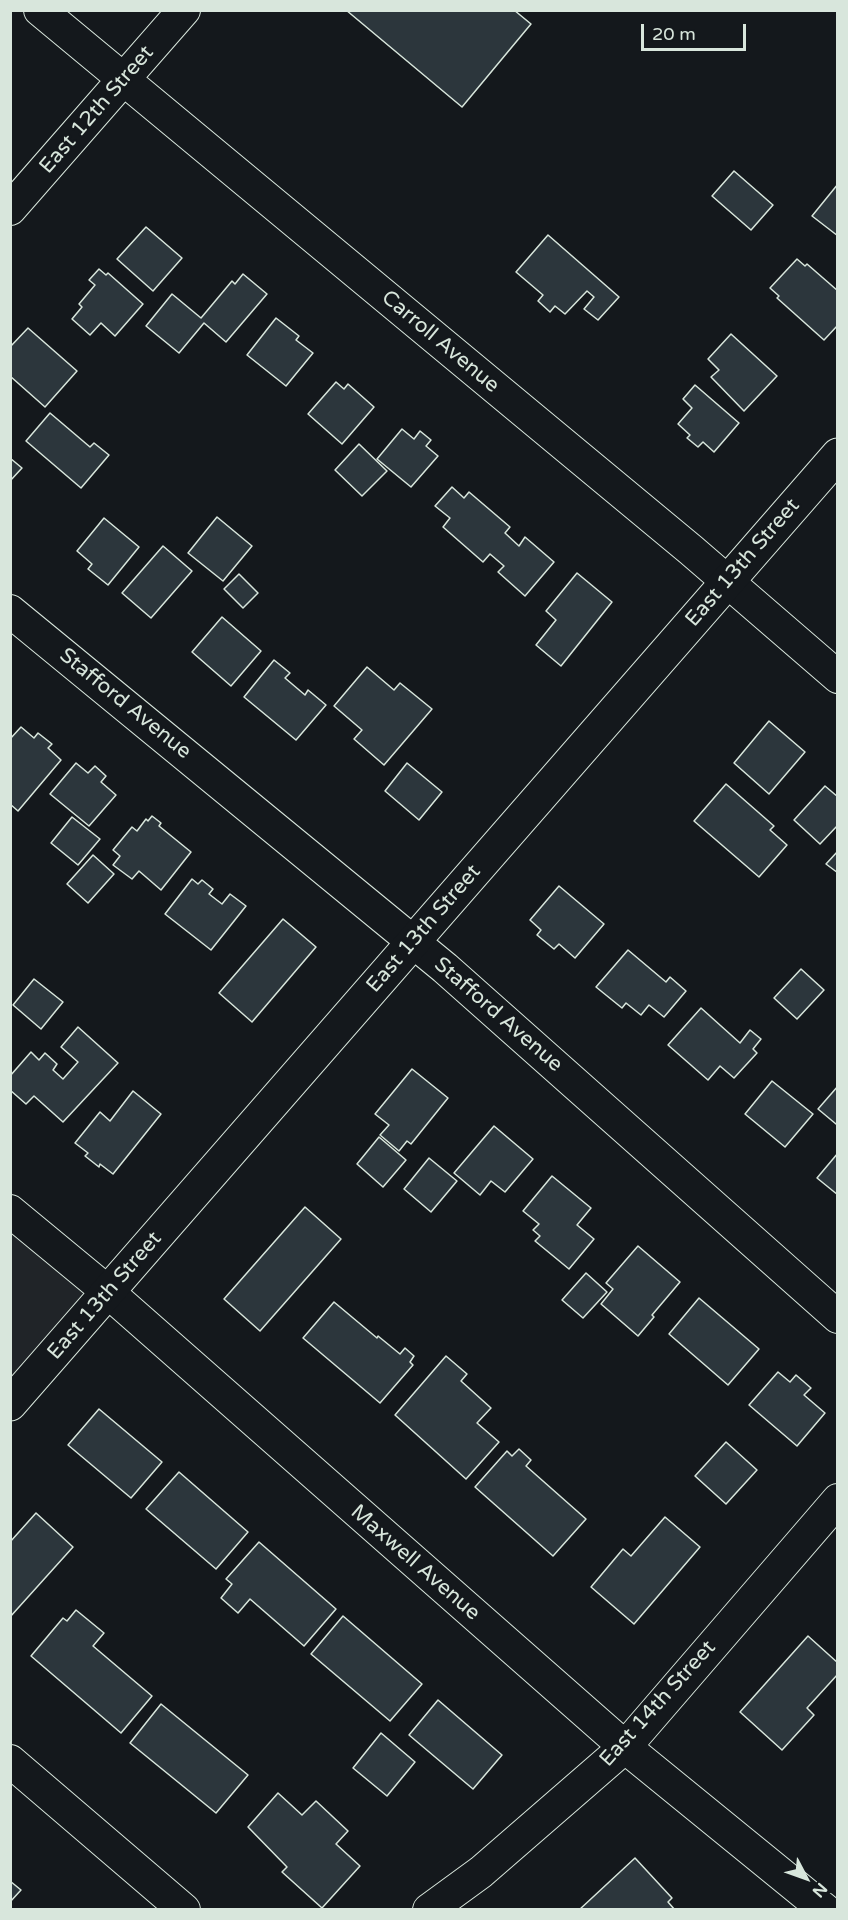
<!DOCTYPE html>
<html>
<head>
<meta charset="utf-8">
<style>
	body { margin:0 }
	#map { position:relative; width:848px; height:1920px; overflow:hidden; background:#14181c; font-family:"Varela Round",sans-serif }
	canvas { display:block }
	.frame { position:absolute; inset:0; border:12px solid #d8e6dc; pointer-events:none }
	.north { position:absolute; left:776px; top:1848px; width:60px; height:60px; -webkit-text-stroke:4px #14181c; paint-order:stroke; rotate:131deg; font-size:16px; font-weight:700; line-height:24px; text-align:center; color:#d8e6dc }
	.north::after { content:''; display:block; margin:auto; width:21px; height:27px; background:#d8e6dc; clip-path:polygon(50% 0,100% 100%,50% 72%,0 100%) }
	.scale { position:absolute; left:641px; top:24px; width:105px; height:27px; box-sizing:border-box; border:3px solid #d8e6dc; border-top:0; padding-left:8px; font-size:18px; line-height:21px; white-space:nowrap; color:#d8e6dc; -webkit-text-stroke:4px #14181c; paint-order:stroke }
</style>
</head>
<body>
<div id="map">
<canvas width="848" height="1920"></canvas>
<div class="frame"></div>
<div class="north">N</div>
<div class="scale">20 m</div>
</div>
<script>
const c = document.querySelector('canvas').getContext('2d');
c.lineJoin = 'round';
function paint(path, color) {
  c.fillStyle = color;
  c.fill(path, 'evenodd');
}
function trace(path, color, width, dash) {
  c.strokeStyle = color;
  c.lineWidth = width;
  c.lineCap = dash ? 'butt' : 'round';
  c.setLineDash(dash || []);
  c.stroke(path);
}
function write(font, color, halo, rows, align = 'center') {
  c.font = font + ' "Varela Round",sans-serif';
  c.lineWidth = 4.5;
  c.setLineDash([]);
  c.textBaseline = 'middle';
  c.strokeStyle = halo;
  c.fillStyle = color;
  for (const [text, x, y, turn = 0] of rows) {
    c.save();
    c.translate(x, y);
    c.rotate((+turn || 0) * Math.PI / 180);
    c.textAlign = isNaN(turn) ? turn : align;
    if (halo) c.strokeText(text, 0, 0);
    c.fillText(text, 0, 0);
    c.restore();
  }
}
const green = new Path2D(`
	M11,1211L108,1292L11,1404Z`);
paint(green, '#202428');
trace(green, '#939e99', 1.5);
const building = new Path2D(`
	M346,10H514L531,24L462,107Z
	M734,171L773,205L751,230L712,196Z
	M838,184V236L812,216Z
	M146,227L182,258L153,291L117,259Z
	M548,235L619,297L598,320L584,309L594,297L587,291L565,314L555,306L550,312L538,301L543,295L516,272Z
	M797,259L805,266L807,264L838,291V325L824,340L777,298L779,296L770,288Z
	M99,269L106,275L108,273L143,304L115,336L101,323L90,335L72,319L82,307L79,304L95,285L89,280Z
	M243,274L267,294L226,342L204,323L179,353L146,326L172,294L201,318L232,281L235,284Z
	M276,318L299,336L296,340L313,353L286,386L247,355Z
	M28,328L77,371L45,407L10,376V347Z
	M731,334L777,376L744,411L711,377L719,370L708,359Z
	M336,382L344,389L348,384L374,407L342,444L308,414Z
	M695,385L739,423L714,452L703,442L698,447L687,438L690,435L678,424L692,408L683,399Z
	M50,413L90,447L94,443L109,455L81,488L26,441Z
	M402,429L414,439L420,431L431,440L426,446L438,456L411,487L377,459Z
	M359,444L387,471L362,496L335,470Z
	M10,458L22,468L10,481Z
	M452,487L464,498L469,492L510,527L505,533L519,546L525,537L554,562L525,596L498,572L504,566L490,554L483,562L443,527L450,518L435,506Z
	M217,517L252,546L223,581L188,553Z
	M104,518L139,547L108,585L88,569L92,564L77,551Z
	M163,546L192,571L151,618L122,593Z
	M577,573L612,602L561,666L536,645L556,620L546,611Z
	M239,574L258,593L243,608L224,589Z
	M222,617L261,651L231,686L192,652Z
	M274,660L290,673L285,678L305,695L308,690L326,705L296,740L244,697Z
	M367,667L394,690L400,683L432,709L384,765L354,739L362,730L334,706Z
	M769,721L805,752L769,794L734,763Z
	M21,727L34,738L38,733L52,744L48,748L61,760L18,811L10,804V739Z
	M76,763L88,773L95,766L106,776L101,782L116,795L89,826L50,794Z
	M407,763L442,792L419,820L385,791Z
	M726,784L774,826L770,830L787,845L759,877L694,821Z
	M825,786L838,797V825L820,844L794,820Z
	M152,816L161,823L159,826L191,852L161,890L139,871L132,879L113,865L120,856L113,850L132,827L137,831L146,819L148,821Z
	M72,817L100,839L78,865L51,843Z
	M838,851V873L826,864Z
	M93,855L114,874L88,903L67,884Z
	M192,879L198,884L202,880L213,889L209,894L222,904L230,894L246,906L211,950L165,914Z
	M559,886L604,924L575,958L559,944L554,949L537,935L541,930L530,920Z
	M283,919L316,947L252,1022L219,993Z
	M628,950L666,982L670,977L686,991L664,1017L649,1005L641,1015L626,1003L622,1008L596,987Z
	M801,969L824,990L797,1019L774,998Z
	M34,979L63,1002L41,1029L13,1005Z
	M701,1008L740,1043L750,1030L761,1039L753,1049L757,1053L734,1078L720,1066L708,1080L668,1045Z
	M78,1027L118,1063L63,1122L34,1096L26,1104L10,1090V1076L31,1052L39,1060L45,1053L57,1064L53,1070L63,1079L78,1062L61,1047Z
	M412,1069L448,1098L411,1144L407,1141L399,1151L380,1135L389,1125L375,1114Z
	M772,1081L813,1114L785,1147L745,1114Z
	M838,1086V1122L836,1124L818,1109Z
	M133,1091L161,1114L113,1174L100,1164L99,1167L85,1156L88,1153L75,1143L100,1112L110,1121Z
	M494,1126L533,1159L505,1192L491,1181L480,1195L454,1173Z
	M379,1137L406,1160L383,1187L357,1164Z
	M838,1153V1195L817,1178Z
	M429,1158L457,1181L431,1212L404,1189Z
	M552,1176L591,1208L577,1225L594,1239L569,1269L535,1241L540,1236L533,1230L539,1224L523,1211Z
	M305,1207L341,1239L260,1331L224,1299Z
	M638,1246L680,1282L652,1315L654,1317L638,1336L601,1304L613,1289L606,1283Z
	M586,1273L607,1292L583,1318L562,1300Z
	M699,1298L759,1349L728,1385L669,1334Z
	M334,1302L377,1338L378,1336L400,1354L405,1348L414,1356L410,1362L413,1365L380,1403L303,1338Z
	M446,1356L467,1374L461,1381L491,1408L477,1423L499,1442L466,1479L395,1415Z
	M778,1372L790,1382L796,1375L811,1388L804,1395L825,1413L797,1446L749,1405Z
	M99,1409L162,1462L131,1498L68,1445Z
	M726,1442L757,1470L726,1504L695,1476Z
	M519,1449L531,1460L526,1466L586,1519L553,1556L475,1487L507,1451L512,1456Z
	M179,1472L248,1532L216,1569L146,1509Z
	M36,1513L73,1547L10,1617V1542Z
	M665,1517L700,1547L634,1624L591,1587L623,1549L631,1556Z
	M259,1542L336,1609L304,1646L250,1599L238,1613L221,1598L232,1584L226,1579Z
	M76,1610L104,1633L93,1646L152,1696L121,1733L31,1656L63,1618L67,1621Z
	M343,1616L422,1684L390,1721L311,1654Z
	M808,1636L838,1663V1674L807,1708L814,1715L782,1750L740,1712Z
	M438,1700L502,1755L473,1789L409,1735Z
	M161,1704L248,1775L216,1813L130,1743Z
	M381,1733L415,1762L387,1796L353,1768Z
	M278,1793L302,1815L316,1801L348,1831L336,1844L360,1866L322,1908L282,1872L287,1867L248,1827Z
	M635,1858L672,1898L668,1902L675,1910H579Z
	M10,1881L21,1890L10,1902Z`);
paint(building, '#2c363c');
trace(building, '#d8e6dc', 1.5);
const street = new Path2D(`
	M40,10L691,550L838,677
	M10,209L184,10
	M10,611L445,968L838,1317
	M10,1211L108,1292L625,1747L825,1910
	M10,1761L184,1910
	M429,1910L481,1872L625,1747L838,1500`);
const secondary = new Path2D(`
	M10,1404L838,455`);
trace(street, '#d8e6dc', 34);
trace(secondary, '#d8e6dc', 35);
trace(street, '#14181c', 32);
trace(secondary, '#14181c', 33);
write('21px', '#d8e6dc', '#14181c', [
	["East 12th Street",97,110,-49],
	["Carroll Avenue",440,342,40],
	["East 13th Street",743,563,-49],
	["Stafford Avenue",125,704,39],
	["East 13th Street",424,929,-49],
	["Stafford Avenue",498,1015,41],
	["East 13th Street",105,1296,-49],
	["Maxwell Avenue",415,1563,41],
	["East 14th Street",658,1704,-48]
]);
</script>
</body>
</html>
